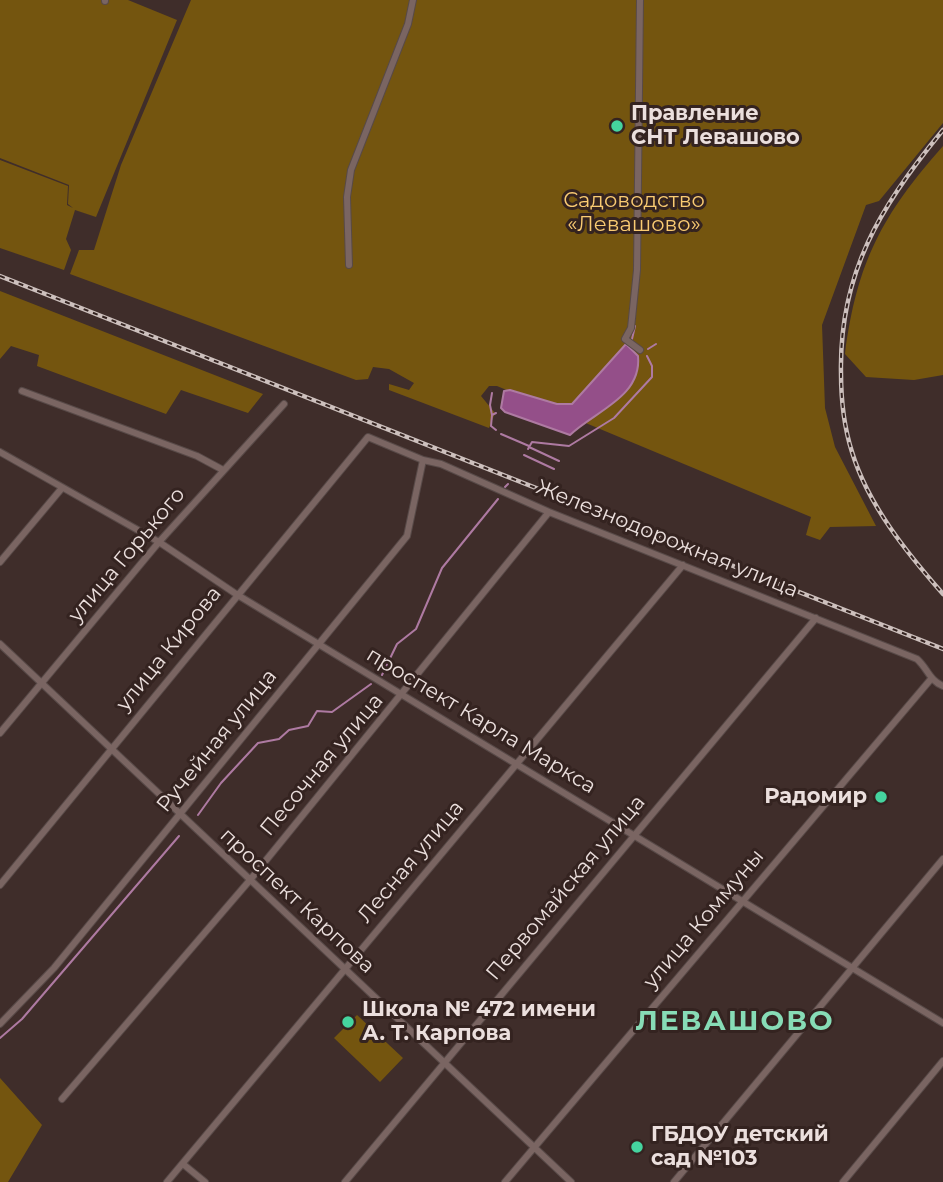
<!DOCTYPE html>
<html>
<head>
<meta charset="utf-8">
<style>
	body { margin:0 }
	canvas { display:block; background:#3f2d2a }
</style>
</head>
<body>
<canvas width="943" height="1182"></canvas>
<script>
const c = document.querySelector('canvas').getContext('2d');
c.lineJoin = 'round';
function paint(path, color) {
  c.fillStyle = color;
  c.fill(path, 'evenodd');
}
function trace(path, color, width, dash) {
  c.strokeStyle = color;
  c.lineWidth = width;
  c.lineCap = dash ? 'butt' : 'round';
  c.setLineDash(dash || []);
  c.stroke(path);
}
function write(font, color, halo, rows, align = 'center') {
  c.font = font + ' Montserrat,sans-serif';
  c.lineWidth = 6;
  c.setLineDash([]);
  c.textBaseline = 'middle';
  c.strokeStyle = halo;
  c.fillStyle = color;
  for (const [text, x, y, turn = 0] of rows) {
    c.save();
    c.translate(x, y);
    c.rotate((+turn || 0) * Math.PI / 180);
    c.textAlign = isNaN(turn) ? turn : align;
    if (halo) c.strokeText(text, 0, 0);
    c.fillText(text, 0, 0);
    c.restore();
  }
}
paint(new Path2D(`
	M0,0H128L177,20L96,217L75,210L66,239L71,250L64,270L0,248V160L68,186L67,205L73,208L68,204L69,185L0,158Z
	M191,0H943V123L879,201L866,205L822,325L825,408L835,447L876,526L830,527L820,540L806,535L811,517L497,386H489L481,396L495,413L489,428L389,390V384L409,390L414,383L389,369L373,367L368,379L356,380L70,274L79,250H94L121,165Z
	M943,146V375L914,380L866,377L845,354C857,262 882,215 943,146Z
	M0,291L263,394L248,413L181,390L166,414L37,366L39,355L11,346L0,359Z
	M357,1015L403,1058L380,1082L334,1038Z
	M0,1078L42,1125L8,1182H0Z`), '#74550f');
const water = new Path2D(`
	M626,344L638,356C642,397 595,411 570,435L505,412L501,408L504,391L510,390L557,404H572Z`);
paint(water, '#944f89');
trace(water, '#ae7aa2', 2);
trace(new Path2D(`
	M632,339L635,326
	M648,349L656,344
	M492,393L490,405L492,415
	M496,430L491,426L492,415L496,413
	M501,434L529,446
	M529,447L559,461
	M528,449L532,442L569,446L614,418L652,377V366L647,356
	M524,455L554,469
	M505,487L508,484
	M382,675L397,644L416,629L442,568L498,499
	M198,815L221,783L258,743L279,739L289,730L308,726L317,711L332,712L371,684
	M0,1038L22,1019L179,836`), '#ae7aa2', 2);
const street = new Path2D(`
	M105,1V0
	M349,265L347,197L351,170L408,24L413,0
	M640,350L625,339L631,328L637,270L640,0
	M22,391L197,456L223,470
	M0,452L159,542L236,594L943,1023
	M0,562L62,488
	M0,644L571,1182
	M0,733L159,542L284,404
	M0,885L368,437L423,460L441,464L549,512L917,659C928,669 929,680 943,686
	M0,1024L54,968L407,536L423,460
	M62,1099L250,880L549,512
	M183,1164L205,1182
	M167,1182L683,565
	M345,1182L816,618
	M505,1182L931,679
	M674,1182L943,859
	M843,1182L943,1061`);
trace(street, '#584a48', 8);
trace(street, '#7a6562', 6);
const rail = new Path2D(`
	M943,130C881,205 839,273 841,373C841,399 844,427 852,452C868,505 907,553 943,594
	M0,276L943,649`);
trace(rail, '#cdc0bd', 4.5);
trace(rail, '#342320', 2, [5]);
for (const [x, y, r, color] of [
	[617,126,7,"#45d49f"],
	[881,797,7,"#45d49f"],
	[348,1022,7,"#45d49f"],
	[637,1147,7,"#45d49f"]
]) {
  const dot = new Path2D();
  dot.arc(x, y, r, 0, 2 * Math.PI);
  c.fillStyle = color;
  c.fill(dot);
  trace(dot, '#342320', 2.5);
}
write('bold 21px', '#ebdfdd', '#342320', [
	["Правление",631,114],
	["СНТ Левашово",631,138],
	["Радомир",867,797,"right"],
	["Школа № 472 имени",362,1010],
	["А. Т. Карпова",362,1034],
	["ГБДОУ детский",651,1135],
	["сад №103",651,1159]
], 'left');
write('21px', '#facb72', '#342320', [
	["Садоводство",634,201],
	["«Левашово»",634,225]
]);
write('21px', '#ebdfdd', '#342320', [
	["Железнодорожная улица",667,539,22],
	["улица Горького",127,555,-50],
	["улица Кирова",169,649,-51],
	["проспект Карла Маркса",481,721,31],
	["Ручейная улица",217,741,-51],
	["Песочная улица",322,765,-50],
	["Лесная улица",411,862,-50],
	["Первомайская улица",566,888,-50],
	["проспект Карпова",297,901,43],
	["улица Коммуны",704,919,-50]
]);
c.letterSpacing = '2px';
write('bold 28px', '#87dcb6', '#342320', [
	["ЛЕВАШОВО",735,1022]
]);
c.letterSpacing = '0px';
</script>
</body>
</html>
